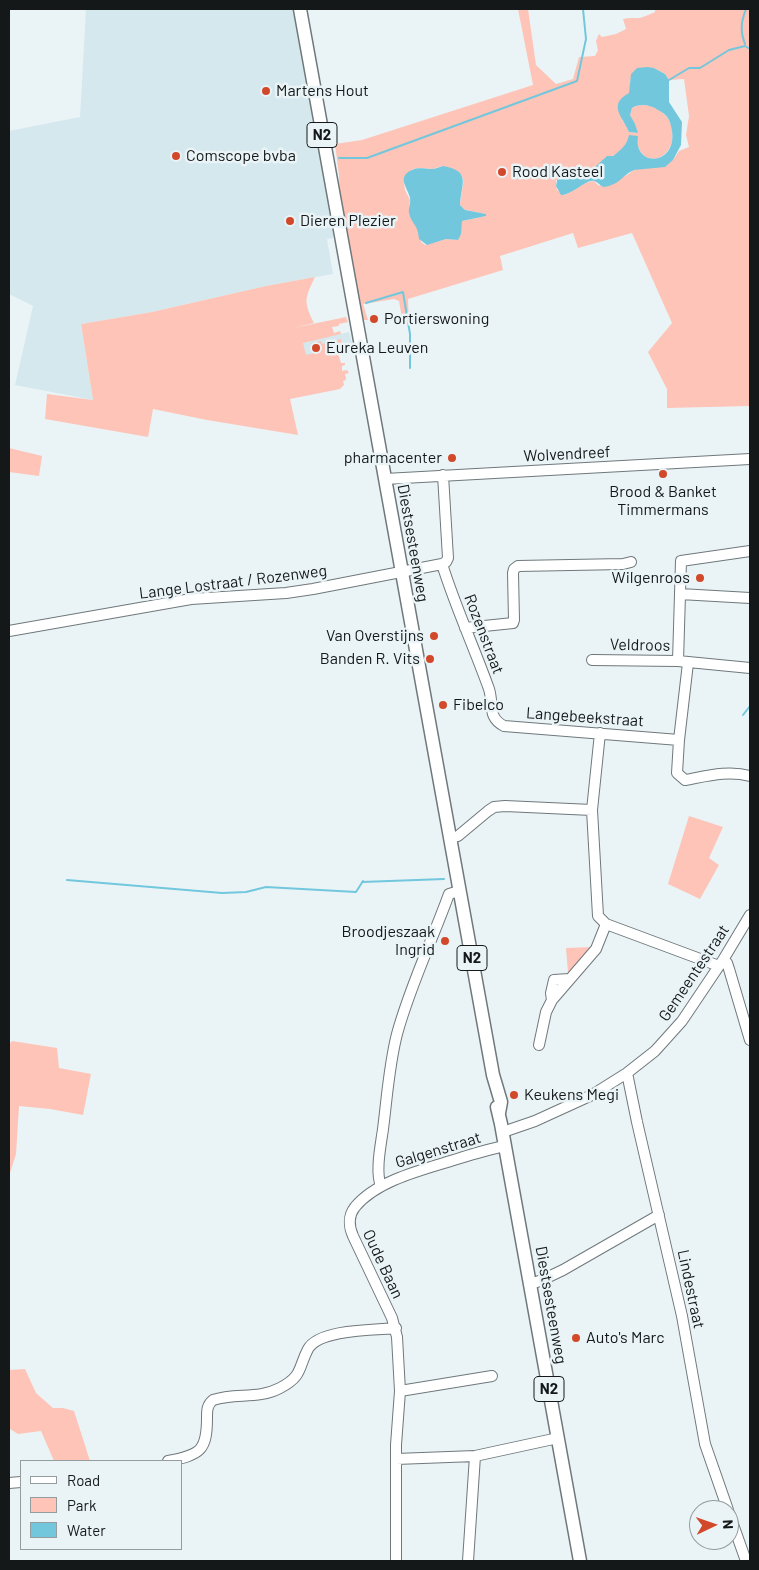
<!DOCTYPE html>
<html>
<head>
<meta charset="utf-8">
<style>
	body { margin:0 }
	#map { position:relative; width:759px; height:1570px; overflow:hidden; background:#eaf4f7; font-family:Barlow,sans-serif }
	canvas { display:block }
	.frame { position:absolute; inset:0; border:10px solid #141819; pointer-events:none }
	.legend { position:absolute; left:20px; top:1460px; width:162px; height:90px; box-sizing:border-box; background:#eaf4f7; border:1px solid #949c9e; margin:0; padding:6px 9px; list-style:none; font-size:15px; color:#141819 }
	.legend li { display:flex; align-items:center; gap:10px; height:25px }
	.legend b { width:25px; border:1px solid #949c9e }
	.north { position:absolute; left:689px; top:1500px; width:50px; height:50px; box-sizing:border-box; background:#eaf4f7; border:1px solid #949c9e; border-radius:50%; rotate:87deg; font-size:14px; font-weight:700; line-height:20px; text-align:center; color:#141819 }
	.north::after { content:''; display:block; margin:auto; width:18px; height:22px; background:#d2482b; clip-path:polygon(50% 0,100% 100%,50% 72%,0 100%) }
</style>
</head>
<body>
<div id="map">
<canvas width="759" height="1570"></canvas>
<div class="frame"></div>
<ul class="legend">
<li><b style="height:6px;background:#fff"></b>Road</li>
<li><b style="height:14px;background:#fec4b7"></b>Park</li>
<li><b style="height:14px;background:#72c7dd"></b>Water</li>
</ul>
<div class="north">N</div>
</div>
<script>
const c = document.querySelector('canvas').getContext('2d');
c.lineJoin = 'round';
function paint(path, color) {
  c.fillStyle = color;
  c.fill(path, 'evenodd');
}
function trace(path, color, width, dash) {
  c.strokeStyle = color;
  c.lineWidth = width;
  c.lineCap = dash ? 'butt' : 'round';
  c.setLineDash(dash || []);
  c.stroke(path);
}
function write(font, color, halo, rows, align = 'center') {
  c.font = font + ' Barlow,sans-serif';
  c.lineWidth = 5;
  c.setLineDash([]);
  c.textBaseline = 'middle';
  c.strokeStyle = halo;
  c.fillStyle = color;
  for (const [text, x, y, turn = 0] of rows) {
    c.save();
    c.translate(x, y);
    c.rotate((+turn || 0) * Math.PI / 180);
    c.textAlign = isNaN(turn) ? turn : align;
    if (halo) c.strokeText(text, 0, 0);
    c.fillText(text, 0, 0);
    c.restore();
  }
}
paint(new Path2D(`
	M86,9H295L334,226L333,238L327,239L333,274L266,286L152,312L81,324L93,400L15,385L33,306L9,294V131L80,117Z
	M349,332L354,350L277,364L273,349Z`), '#d5e8ee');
paint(new Path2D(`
	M518,9H528L536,65L556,84L573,79L579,57L595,56L598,50L596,41L599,34L602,37L616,34L626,29L623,19C628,18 629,18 635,18C641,19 650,14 655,12V9H750V406L667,408V389L648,352L672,323L632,233L578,248L573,233L500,256L503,270L408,299L409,324H403L399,301L394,299L363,304L368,320H363L340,202L339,175L335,144L362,140L533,85ZM654,68L665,74L669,80L684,79L689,116L686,135L689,147L679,151L673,160L634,170L627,175L599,186L594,181C584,181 574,192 564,195L557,190L556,181L560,174L582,171L587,174L592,173C603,153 619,160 628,141H637C641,171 677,160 672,130C670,119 667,115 657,109C650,105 640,103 632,108L630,115L637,133L629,132L627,126L622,120L631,88L630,80ZM443,166C472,174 462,181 460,205L465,210L486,214V216L462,221L458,240L446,239L425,245L421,242L419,231L409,207L410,200L405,190L404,183L405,176L413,169L420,168L432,169Z
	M315,277C305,298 303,301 314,323L293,328L346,317L348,322L339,324V326L332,327L334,333L340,331L341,334L303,343L306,355L314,353L311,343L321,341L322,344L341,339L343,352L338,353L341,363H345V365L342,366V371L347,370L349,373L345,374L346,380L343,381L344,385L340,389L290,399L298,435L207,420L153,409L148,437L45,419L47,394L93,400L81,324L152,312L266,286Z
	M9,448L42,456L39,476L9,472Z
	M689,816L723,827L709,858L719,865L700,899L668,884Z
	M593,947L568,973L566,948Z
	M12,1041L57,1048L59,1068L91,1074L83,1115L50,1109L19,1106L16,1154L10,1173L9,1217V1044Z
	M25,1369L36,1393L53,1408H63L74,1411L90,1461H54L41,1431L18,1434L10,1429L9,1370Z`), '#fec4b7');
paint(new Path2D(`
	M647,67L654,68L665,74L669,80V102L682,122L681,145L673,160L665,167L634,170C621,176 621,184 604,187C600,186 598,182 594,181C588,178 572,195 561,195L556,186L558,176L560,174L577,167L587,174L592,173L596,166L607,156H613C621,150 627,145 629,135L638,136C633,168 677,166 672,131C670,120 668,115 658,110C650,105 640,103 632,108L630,115L635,124L638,133L629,132C623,117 607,105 629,93L631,74L637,68Z
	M443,166C472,171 461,184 460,205L465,210L486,214V216L462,221L461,234L458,240L446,239L427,245L419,239C418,224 412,225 409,213C408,208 411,203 410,198C408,188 396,177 412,170C419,167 424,169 431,169C435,169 439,167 443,166Z`), '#72c7dd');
trace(new Path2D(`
	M745,44C740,31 741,22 746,9
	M669,80L689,68H700L729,50L745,46L750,49
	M339,158H367L577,81L586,39L583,9
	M366,303L403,292L410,334V368
	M743,715L750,706
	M67,880L222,893L246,892L266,887L356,892L363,881
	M362,882L444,879`), '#72c7dd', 2);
const minor = new Path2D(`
	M443,475L448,558L446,562L442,564C455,606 474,647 489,689C494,705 487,717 504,726L679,740
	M385,479L750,459
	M680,594L750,598
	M465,628L513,623L514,620L513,573L514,569L518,566L623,564L631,562
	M9,631L191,599L286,593L313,589L442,564
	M592,660L678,661L750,668
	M678,661L681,561L750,551
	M688,663L679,740L677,773L685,780C707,776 728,770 750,776
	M600,733L592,810L598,916L606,924L719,966
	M450,838L458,836L488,811L494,807L505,806L592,810
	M723,960L727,963L729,969L750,1040
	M552,1000L551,993L554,980L569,979
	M539,1045L546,1012L552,1000L596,949L606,924
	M627,1073L637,1122L682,1316L705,1444L728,1510
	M503,1132L535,1121L592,1095L627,1073L655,1051L682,1021L723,960L750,915
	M381,1186C375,1172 381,1144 383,1129C387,1098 389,1065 397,1034C410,986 432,941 449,894L459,891
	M531,1284L542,1280L563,1270L659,1215
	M400,1391L492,1376
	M396,1459L475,1456L558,1438
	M168,1461C200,1455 207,1451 207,1418C207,1410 207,1405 213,1400C236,1392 257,1400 280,1388C303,1376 298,1368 308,1349C319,1329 375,1330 396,1328
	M9,1483L21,1482
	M729,1513L746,1561
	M396,1561V1445L400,1391L397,1337L392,1318L353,1236C349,1227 348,1216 355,1207C377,1180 425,1169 457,1159C473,1154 489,1149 505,1146
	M468,1561L475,1456`);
const major = new Path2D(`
	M300,9L493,1075L501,1102L499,1113
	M497,1107L501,1124L580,1561`);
trace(minor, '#6f787b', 12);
trace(major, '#6f787b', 15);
trace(minor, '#fff', 10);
trace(major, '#fff', 12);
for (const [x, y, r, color] of [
	[266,91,5,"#d2482b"],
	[176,156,5,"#d2482b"],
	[502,172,5,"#d2482b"],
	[290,221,5,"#d2482b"],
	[374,319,5,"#d2482b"],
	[316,348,5,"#d2482b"],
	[452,458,5,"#d2482b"],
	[663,474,5,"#d2482b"],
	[700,578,5,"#d2482b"],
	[434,636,5,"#d2482b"],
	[430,659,5,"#d2482b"],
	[443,705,5,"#d2482b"],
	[445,941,5,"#d2482b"],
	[514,1095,5,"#d2482b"],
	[576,1338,5,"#d2482b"]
]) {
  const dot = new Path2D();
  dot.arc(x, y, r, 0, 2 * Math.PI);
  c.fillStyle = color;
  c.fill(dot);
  trace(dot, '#eaf4f7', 2);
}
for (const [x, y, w] of [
	[322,135,30],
	[472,958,30],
	[549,1389,30]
]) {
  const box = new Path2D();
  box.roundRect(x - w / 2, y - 12.5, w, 25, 4);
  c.fillStyle = '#eaf4f7';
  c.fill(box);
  trace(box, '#141819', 1);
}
write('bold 15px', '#141819', null, [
	["N2",322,135],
	["N2",472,958],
	["N2",549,1389]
]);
write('16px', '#141819', '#eaf4f7', [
	["Martens Hout",276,91],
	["Comscope bvba",186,156],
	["Rood Kasteel",512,172],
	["Dieren Plezier",300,221],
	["Portierswoning",384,319],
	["Eureka Leuven",326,348],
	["pharmacenter",442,458,"right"],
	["Brood & Banket",663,492,"center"],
	["Timmermans",663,510,"center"],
	["Wilgenroos",690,578,"right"],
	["Van Overstijns",424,636,"right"],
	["Banden R. Vits",420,659,"right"],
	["Fibelco",453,705],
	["Broodjeszaak",435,932,"right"],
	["Ingrid",435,950,"right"],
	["Keukens Megi",524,1095],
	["Auto's Marc",586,1338]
], 'left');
write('16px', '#141819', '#eaf4f7', [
	["Wolvendreef",567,454,-3],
	["Diestsesteenweg",413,543,80],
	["Lange Lostraat / Rozenweg",233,582,-7],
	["Rozenstraat",484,634,69],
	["Veldroos",640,645,1],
	["Langebeekstraat",585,717,4],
	["Gemeentestraat",694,973,-56],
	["Galgenstraat",438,1150,-17],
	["Oude Baan",383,1264,65],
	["Lindestraat",691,1289,78],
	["Diestsesteenweg",551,1305,80]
]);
</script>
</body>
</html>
